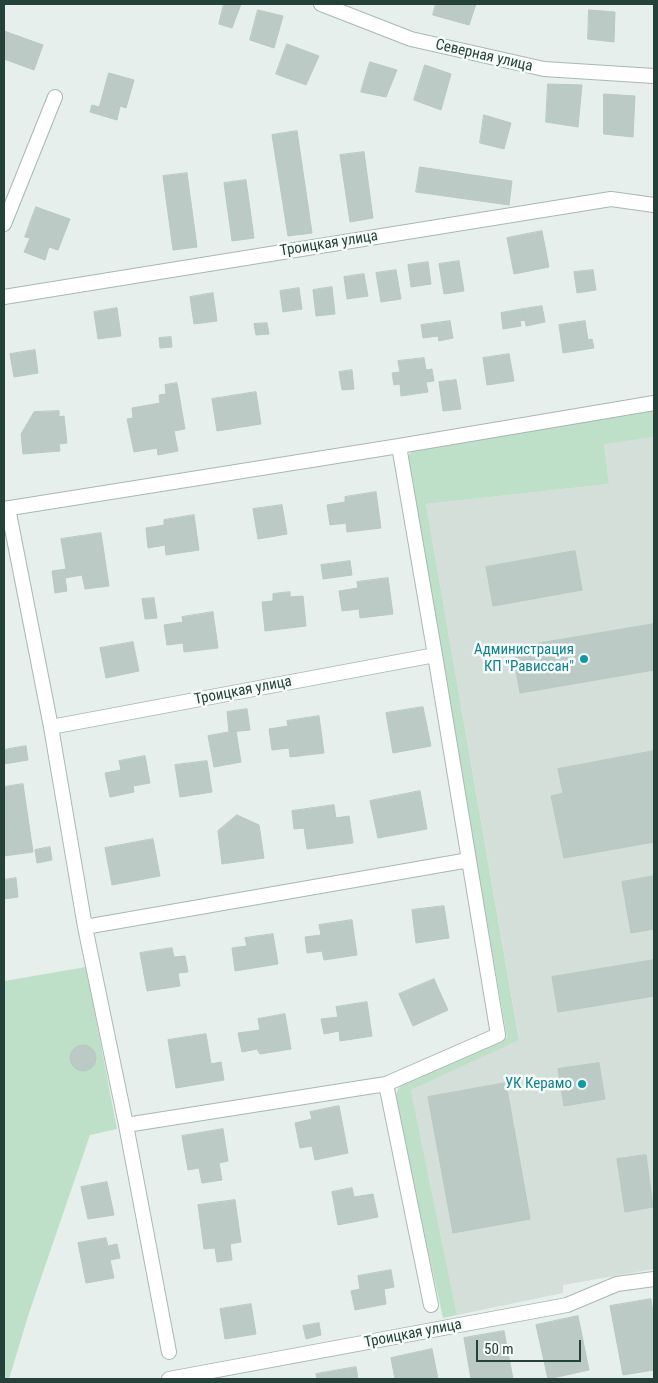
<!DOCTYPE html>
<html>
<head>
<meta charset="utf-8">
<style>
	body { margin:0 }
	#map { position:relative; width:658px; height:1383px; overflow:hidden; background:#e6efeb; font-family:"Roboto Condensed",sans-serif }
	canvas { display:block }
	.frame { position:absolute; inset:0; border:5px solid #24423a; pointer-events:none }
	.scale { position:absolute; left:476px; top:1340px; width:105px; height:22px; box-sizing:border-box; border:2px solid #24423a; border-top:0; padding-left:6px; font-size:15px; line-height:18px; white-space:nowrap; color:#24423a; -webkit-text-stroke:4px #f7fbf9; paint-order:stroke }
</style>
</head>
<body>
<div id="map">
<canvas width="658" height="1383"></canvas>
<div class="frame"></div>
<div class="scale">50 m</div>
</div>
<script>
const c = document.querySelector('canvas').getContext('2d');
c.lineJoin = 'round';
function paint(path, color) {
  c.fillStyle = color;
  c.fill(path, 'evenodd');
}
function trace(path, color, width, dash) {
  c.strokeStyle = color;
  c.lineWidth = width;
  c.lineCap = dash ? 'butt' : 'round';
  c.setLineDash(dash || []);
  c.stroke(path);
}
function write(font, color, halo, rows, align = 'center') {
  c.font = font + ' "Roboto Condensed",sans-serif';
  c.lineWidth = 5;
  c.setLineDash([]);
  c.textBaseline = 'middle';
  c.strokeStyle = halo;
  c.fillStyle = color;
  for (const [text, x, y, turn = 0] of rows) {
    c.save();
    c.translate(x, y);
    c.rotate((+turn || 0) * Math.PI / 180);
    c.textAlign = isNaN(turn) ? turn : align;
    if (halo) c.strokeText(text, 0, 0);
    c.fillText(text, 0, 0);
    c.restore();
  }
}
paint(new Path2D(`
	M654,437V1269L563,1285V1293L457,1315L411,1090L519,1039L426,504L609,484L604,443Z`), '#d4dfda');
paint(new Path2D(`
	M654,409V437L604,444L609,484L426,504L519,1040L411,1090L457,1315L443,1318L394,1098L401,1084L507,1038L407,457L413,450Z
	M86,967L117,1129L90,1135L29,1313L9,1379H4V981Z`), '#bfe0c8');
const building = new Path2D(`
	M224,4H241L232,28L219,24Z
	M436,4H476L469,25L433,15Z
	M258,10L283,16L274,48L250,40Z
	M589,10L615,12L614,42L588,39Z
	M4,31L43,45L34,70L4,59Z
	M287,44L319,56L306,85L276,74Z
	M370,62L397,70L386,97L361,92Z
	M425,65L451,74L441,110L414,100Z
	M109,73L134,80L126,108L120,106L117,120L90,112L92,105L99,107Z
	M548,84L582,85L578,127L546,122Z
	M604,94L635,96L633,137L604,134Z
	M484,115L511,123L504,149L480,143Z
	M297,131L312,233L288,236L272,135Z
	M364,152L373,218L350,222L340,155Z
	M420,167L512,181L509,205L416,192Z
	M187,173L197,247L173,250L163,176Z
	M246,180L254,238L232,241L224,183Z
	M36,207L70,219L58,250L49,247L45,260L24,252L30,238L25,237Z
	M542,231L549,267L514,274L507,238Z
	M459,261L464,291L444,294L439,264Z
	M428,262L431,284L411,287L408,265Z
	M396,270L401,299L381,302L376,273Z
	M593,270L596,290L577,293L574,272Z
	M364,274L368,296L347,299L344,277Z
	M332,287L335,314L316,316L313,290Z
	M299,288L302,309L283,312L280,291Z
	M213,293L217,321L194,324L190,297Z
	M542,306L545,322L526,326L523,309Z
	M117,308L121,336L98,339L94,312Z
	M523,309L525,320L520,321L521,326L503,329L501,313Z
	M450,321L453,338L439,341L438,336L423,338L421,325Z
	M585,321L588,340L592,339L594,348L563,353L559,325Z
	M267,323L269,334L256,335L254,324Z
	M171,337L172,347L160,348L159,338Z
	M35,350L38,373L14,377L10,354Z
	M509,354L514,381L487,385L483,358Z
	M424,358L426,370L432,369L434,381L426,382L428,392L401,396L400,384L394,385L392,373L400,372L398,361Z
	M352,370L354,389L342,390L339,372Z
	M456,380L461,409L443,411L439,382Z
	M177,383L185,429L174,431L178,451L158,455L157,448L134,452L127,419L133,418L132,408L160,403L159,395L166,394L165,385Z
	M256,392L261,424L217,431L212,399Z
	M59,411V417L64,416L67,443L59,444L60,451L23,454L21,434L34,412Z
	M376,492L381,528L347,532L346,523L330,525L327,505L345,502V497Z
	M282,505L287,534L258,539L253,509Z
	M194,515L199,550L166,555L165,545L148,548L146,528L164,525V520Z
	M101,533L109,586L85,589L82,575L65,578L67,591L55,593L52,571L66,569L61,539Z
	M575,551L582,590L493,606L486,567Z
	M350,561L352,575L323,579L321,565Z
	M388,578L393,614L360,618L359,609L342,611L339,591L358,588L357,582Z
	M290,592V597L303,596L306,626L265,631L262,602L273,601V594Z
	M154,598L157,618L145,619L142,599Z
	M213,612L218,648L184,652L183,643L167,645L164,625L183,622L182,617Z
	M654,624V670L520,693L512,648Z
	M133,642L139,671L106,678L100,648Z
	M423,707L431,746L393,753L386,713Z
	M247,709L250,730L229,732L227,712Z
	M319,716L324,753L290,757L289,748L272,750L269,729L288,726L287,721Z
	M236,731L241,762L214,767L208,736Z
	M26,746L28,760L4,764V750Z
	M654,751V842L564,858L551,796L563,793L558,769Z
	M145,756L150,783L133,786L134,792L110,797L105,773L121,770L119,761Z
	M207,761L212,792L180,797L175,765Z
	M23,784L33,852L4,856V787Z
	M420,791L427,829L378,838L370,801Z
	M334,805L336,818L349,816L353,843L307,849L304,828L294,829L292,811Z
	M237,815L259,825L264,858L222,864L218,831Z
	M153,839L160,876L112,885L105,848Z
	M50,847L52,860L37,863L35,850Z
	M654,876V929L631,933L622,882Z
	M16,878L18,897L4,899V880Z
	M444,906L449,938L416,943L412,910Z
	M352,920L357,955L324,960L322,951L307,953L305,937L321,935L319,925Z
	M273,934L278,964L235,971L232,948L247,946L245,938Z
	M172,948L174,957L185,956L188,972L178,973L180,986L147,991L140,953Z
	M654,960V996L558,1012L552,977Z
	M434,979L448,1010L413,1026L399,994Z
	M367,1002L372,1036L340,1041L339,1031L324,1034L321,1019L338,1017L336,1007Z
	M285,1014L291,1049L260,1054L257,1049L242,1052L238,1033L260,1030L258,1019Z
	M206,1034L211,1064L221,1062L224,1080L176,1088L168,1040Z
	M70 1058a13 13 0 1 1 26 0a13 13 0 1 1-26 0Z
	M599,1063L605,1099L564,1106L558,1069Z
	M506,1083L530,1219L453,1233L428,1097Z
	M339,1106L348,1153L315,1160L312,1146L300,1148L295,1123L312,1119L310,1112Z
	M223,1129L228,1161L219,1163L222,1180L202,1183L199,1168L188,1170L182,1136Z
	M646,1155L653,1207L625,1212L617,1159Z
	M107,1182L114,1215L88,1219L81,1187Z
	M352,1188L354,1197L373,1194L378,1217L338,1225L332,1192Z
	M235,1200L241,1242L230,1244L232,1260L217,1262L215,1248L204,1249L198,1205Z
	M106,1238L108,1246L117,1244L120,1258L110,1260L114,1278L86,1283L78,1243Z
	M391,1270L394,1287L384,1289L386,1304L355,1310L351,1291L360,1289L358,1276Z
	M651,1299L654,1319V1370L623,1375L610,1306Z
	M251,1304L256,1334L225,1339L220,1309Z
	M578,1316L589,1370L548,1379L536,1325Z
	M319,1323L321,1335L306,1339L303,1326Z
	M504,1331L513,1379H471L464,1338Z
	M432,1349L438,1379H395L391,1358Z
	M356,1367L358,1379H317L316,1374Z`);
paint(building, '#bbcac4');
trace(building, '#b8c9c2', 1);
const minor = new Path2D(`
	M321,4L411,39L544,69L654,76
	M4,224L55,97
	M4,297L611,199L654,205
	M399,446L435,655
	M8,508L51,727L85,927L126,1125L169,1352
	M4,509L399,446L654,403
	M51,727L435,655L469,860
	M85,927L469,860L498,1035L386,1084L126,1125
	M386,1084L431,1305
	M169,1379L567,1305L617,1284L654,1279`);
trace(minor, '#a8b8b2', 16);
trace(minor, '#fff', 14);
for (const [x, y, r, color] of [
	[584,659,5,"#0f9aa8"],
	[582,1084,5,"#0f9aa8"]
]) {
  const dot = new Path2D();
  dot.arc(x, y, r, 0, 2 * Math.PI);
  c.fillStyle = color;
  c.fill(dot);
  trace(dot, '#f7fbf9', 2);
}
write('15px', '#24423a', '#f7fbf9', [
	["Северная улица",484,56,13],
	["Троицкая улица",329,244,-9],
	["Троицкая улица",243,691,-11],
	["Троицкая улица",413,1334,-11]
]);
write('15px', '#0d838f', '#f7fbf9', [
	["Администрация",574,650],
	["КП \"Рависсан\"",574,667],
	["УК Керамо",572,1084]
], 'right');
</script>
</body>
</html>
